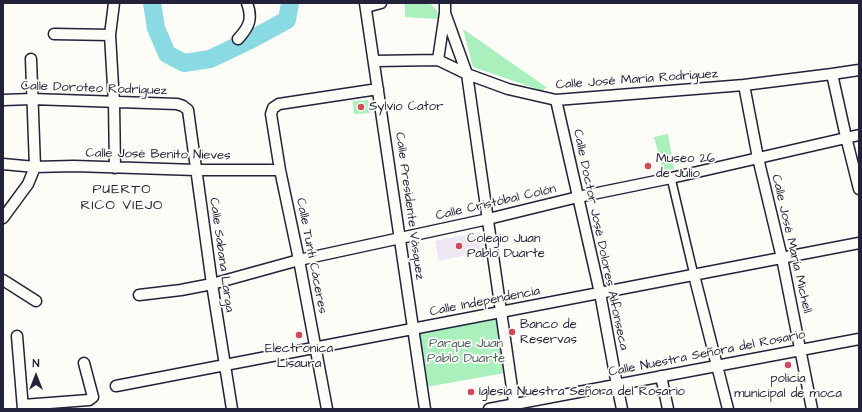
<!DOCTYPE html>
<html>
<head>
<meta charset="utf-8">
<style>
	body { margin:0 }
	#map { position:relative; width:862px; height:412px; overflow:hidden; background:#fdfcf7; font-family:"Architects Daughter",sans-serif }
	canvas { display:block }
	.frame { position:absolute; inset:0; border:4px solid #22223b; pointer-events:none }
	.north { position:absolute; left:16px; top:356px; width:40px; height:40px; -webkit-text-stroke:3px #fdfcf7; paint-order:stroke; rotate:0deg; font-size:11px; font-weight:700; line-height:16px; text-align:center; color:#22223b }
	.north::after { content:''; display:block; margin:auto; width:14px; height:18px; background:#22223b; clip-path:polygon(50% 0,100% 100%,50% 72%,0 100%) }
</style>
</head>
<body>
<div id="map">
<canvas width="862" height="412"></canvas>
<div class="frame"></div>
<div class="north">N</div>
</div>
<script>
const c = document.querySelector('canvas').getContext('2d');
c.lineJoin = 'round';
function paint(path, color) {
  c.fillStyle = color;
  c.fill(path, 'evenodd');
}
function trace(path, color, width, dash) {
  c.strokeStyle = color;
  c.lineWidth = width;
  c.lineCap = dash ? 'butt' : 'round';
  c.setLineDash(dash || []);
  c.stroke(path);
}
function write(font, color, halo, rows, align = 'center') {
  c.font = font + ' "Architects Daughter",sans-serif';
  c.lineWidth = 3.5;
  c.setLineDash([]);
  c.textBaseline = 'middle';
  c.strokeStyle = halo;
  c.fillStyle = color;
  for (const [text, x, y, turn = 0] of rows) {
    c.save();
    c.translate(x, y);
    c.rotate((+turn || 0) * Math.PI / 180);
    c.textAlign = isNaN(turn) ? turn : align;
    if (halo) c.strokeText(text, 0, 0);
    c.fillText(text, 0, 0);
    c.restore();
  }
}
paint(new Path2D(`
	M480,232L484,251L439,261L435,241Z`), '#ece7f2');
paint(new Path2D(`
	M405,3H429L434,7L440,15V19L405,17Z
	M463,29L546,87L543,91L473,67Z
	M368,100L370,113L354,114L353,101Z
	M668,134L674,169L663,172L654,137Z
	M496,317L505,373L426,387L417,332Z`), '#a9f0bc');
trace(new Path2D(`
	M152,3L156,28L167,54L184,63L210,59L252,39L287,20L290,3`), '#89dae3', 18);
const pedestrian = new Path2D(`
	M671,178L694,275`);
const minor = new Path2D(`
	M114,3L110,35L114,103L115,168
	M365,3L425,409
	M366,7L381,3
	M445,13L467,74L515,409
	M54,34L110,35
	M238,39C249,27 253,19 247,3
	M438,60L445,13V3
	M374,61L438,60L467,74L508,89L556,100L744,85L832,74L859,70
	M832,74L846,137L859,189
	M744,85L758,158L782,258L812,409
	M3,100L32,99L177,104L183,106L188,110L212,284L232,409
	M556,100L600,293L617,385L622,409
	M3,164L35,167L74,166L196,170H280
	M3,218L28,184L35,167L31,59
	M694,275L728,409
	M3,280L36,301
	M139,295L181,290L212,284L299,260L488,219L578,197L671,178L859,135
	M17,336L23,409
	M661,376L668,409
	M116,386L859,243
	M23,405L89,400L93,397L84,363
	M327,409L299,260L280,170L271,114L273,108L279,104L378,89
	M489,409L859,339`);
trace(pedestrian, '#22223b', 10);
trace(minor, '#22223b', 13);
trace(pedestrian, '#fdfcf7', 7);
trace(minor, '#fdfcf7', 10);
for (const [x, y, r, color] of [
	[361,107,4,"#d1495b"],
	[648,166,4,"#d1495b"],
	[459,246,4,"#d1495b"],
	[512,332,4,"#d1495b"],
	[299,335,4,"#d1495b"],
	[788,365,4,"#d1495b"],
	[471,392,4,"#d1495b"]
]) {
  const dot = new Path2D();
  dot.arc(x, y, r, 0, 2 * Math.PI);
  c.fillStyle = color;
  c.fill(dot);
  trace(dot, '#fdfcf7', 1.5);
}
write('13px', '#22223b', '#fdfcf7', [
	["Calle José María Rodríguez",637,80,-4],
	["Calle Doroteo Rodríguez",94,89,2],
	["Calle José Benito Nieves",158,155,1],
	["Calle Cristóbal Colón",496,203,-13],
	["Calle Presidente Vásquez",409,206,82],
	["Calle Doctor José Dolores Alfonseca",600,240,78],
	["Calle José María Michell",791,244,77],
	["Calle Sabana Larga",221,255,82],
	["Calle Tunti Cáceres",311,256,79],
	["Calle Independencia",485,302,-11],
	["Calle Nuestra Señora del Rosario",707,354,-11]
]);
write('13px', '#22223b', '#fdfcf7', [
	["Sylvio Cator",369,107],
	["Museo 26",656,159],
	["de Julio",656,174],
	["Colegio Juan",467,239],
	["Pablo Duarte",467,254],
	["Banco de",520,325],
	["Reservas",520,340],
	["Electronica",299,349,"center"],
	["Lisaura",299,364,"center"],
	["policía",788,379,"center"],
	["municipal de moca",788,394,"center"],
	["Iglesia Nuestra Señora del Rosario",479,392]
], 'left');
write('13px', '#4a6062', '#fdfcf7', [
	["Parque Juan",466,344],
	["Pablo Duarte",466,359]
]);
c.letterSpacing = '1px';
write('14px', '#22223b', '#fdfcf7', [
	["PUERTO",122,190],
	["RICO VIEJO",122,206]
]);
c.letterSpacing = '0px';
</script>
</body>
</html>
